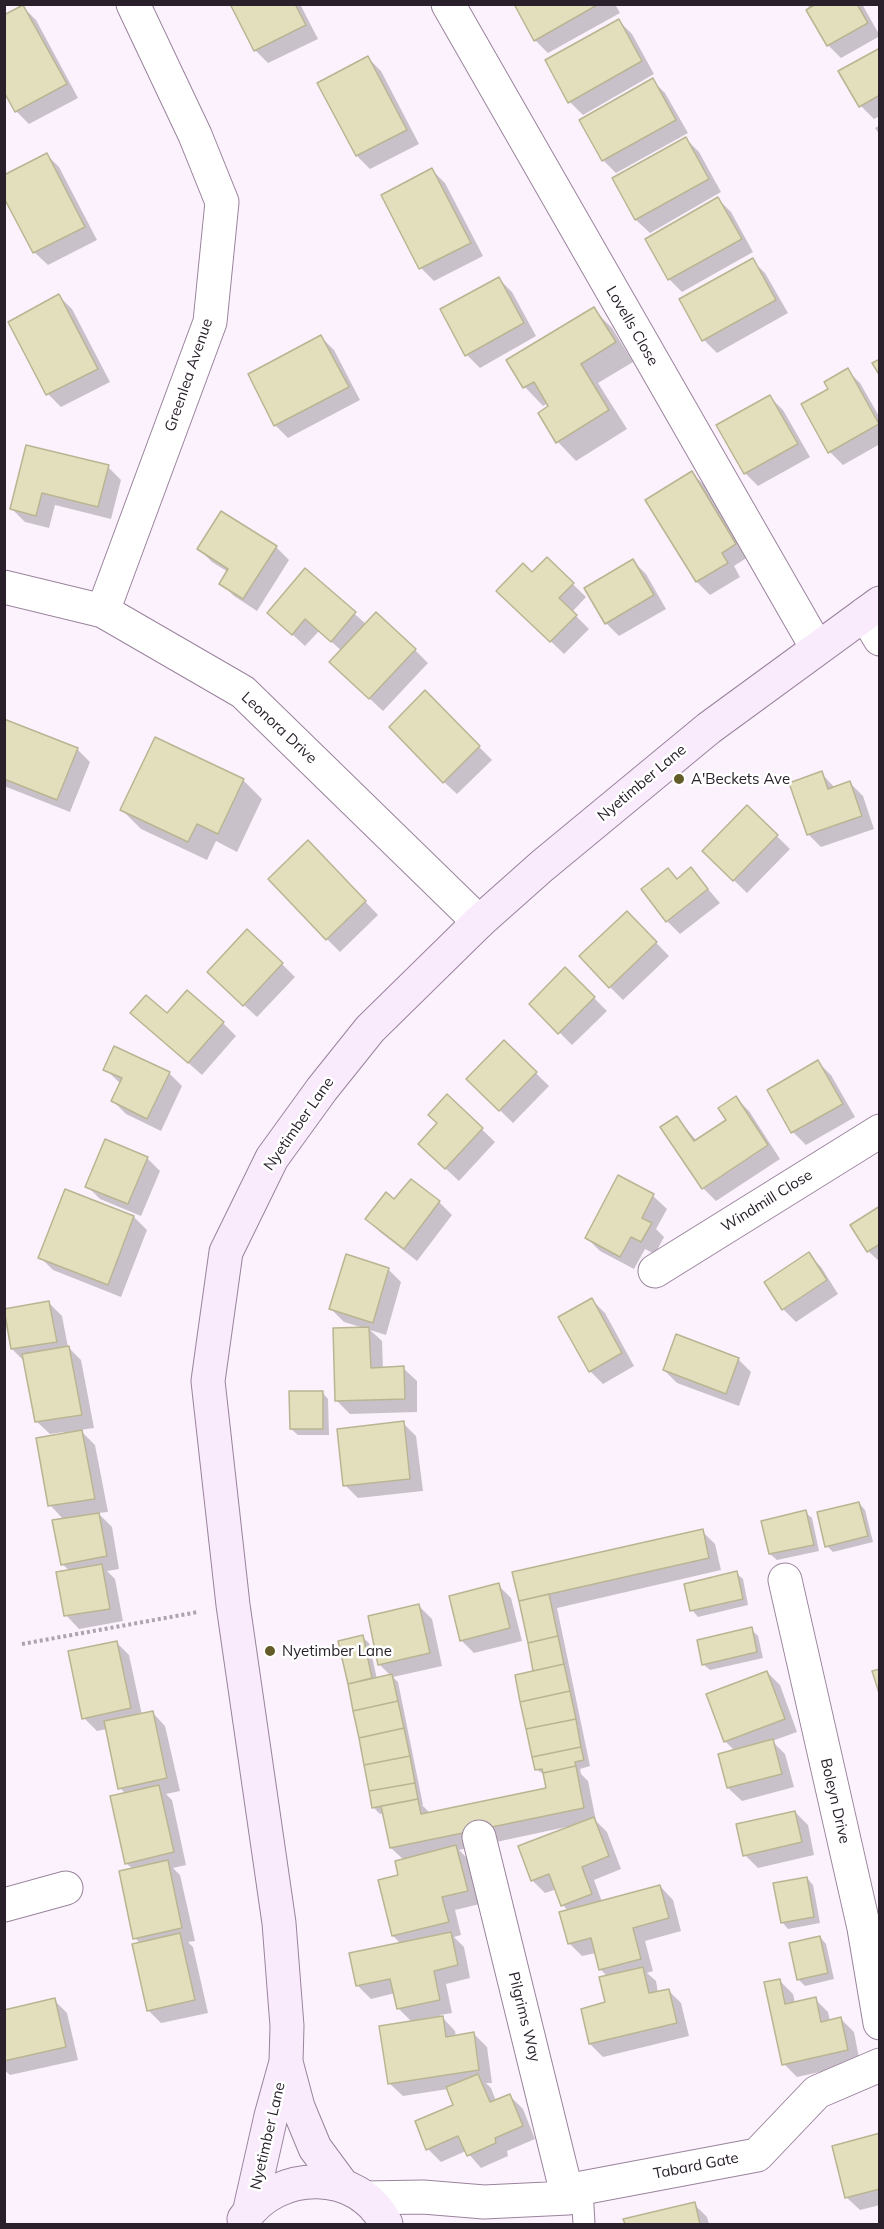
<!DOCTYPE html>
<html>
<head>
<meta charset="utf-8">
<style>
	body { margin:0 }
	#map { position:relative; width:884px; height:2229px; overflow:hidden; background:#fcf2fd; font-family:Mulish,sans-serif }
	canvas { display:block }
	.frame { position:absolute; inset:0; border:6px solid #29202b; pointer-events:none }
</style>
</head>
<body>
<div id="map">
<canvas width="884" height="2229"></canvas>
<div class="frame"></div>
</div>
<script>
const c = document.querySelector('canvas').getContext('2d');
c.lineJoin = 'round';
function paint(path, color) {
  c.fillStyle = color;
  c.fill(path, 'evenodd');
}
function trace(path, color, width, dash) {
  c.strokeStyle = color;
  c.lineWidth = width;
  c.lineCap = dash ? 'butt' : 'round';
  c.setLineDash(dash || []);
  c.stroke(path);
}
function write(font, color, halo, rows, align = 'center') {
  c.font = font + ' Mulish,sans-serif';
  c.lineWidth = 5;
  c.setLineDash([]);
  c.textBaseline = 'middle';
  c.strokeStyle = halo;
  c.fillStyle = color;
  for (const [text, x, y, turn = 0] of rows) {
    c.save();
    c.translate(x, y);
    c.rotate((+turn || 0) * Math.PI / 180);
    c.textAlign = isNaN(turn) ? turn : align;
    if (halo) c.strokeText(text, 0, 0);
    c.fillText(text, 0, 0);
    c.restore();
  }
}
paint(new Path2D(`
	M231,4H300L318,39L268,63L255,50Z
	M516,4H615L620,13L548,53L535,40Z
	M806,4H862L880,36L841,58L828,45L811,9Z
	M23,7L36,20L78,98L29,124L16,111Z
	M619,21L632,34L654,74L583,115L570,102Z
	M880,49V116L874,119L861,106L841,72Z
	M368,58L381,71L419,144L370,169L357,156Z
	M652,80L665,93L688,133L616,173L603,160L581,120Z
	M880,125V135L875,128Z
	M686,139L699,152L721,192L650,233L636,220L614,179Z
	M46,154L59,167L97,240L48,265L34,252Z
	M432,170L445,183L483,256L434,281L421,268Z
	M718,199L731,212L753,252L682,292L669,279Z
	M752,260L765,273L788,313L717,353L704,340Z
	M499,279L512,292L536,336L480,368L467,355Z
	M59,296L72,309L110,382L61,407L48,394L10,322Z
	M593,309L612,328L633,362L598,383L627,429L576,461L558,442L540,413L550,407L548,403L543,406L525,387L508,361Z
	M321,337L334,350L360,400L288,438L275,425Z
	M847,370L860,383L880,418V444L843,465L830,452V389Z
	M770,397L783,410L810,457L758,486L745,473Z
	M27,447L108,467L121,480L111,519L55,505L49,528L25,522L12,509Z
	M692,473L705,486L748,557L734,566L740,577L710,595L697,582L647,500Z
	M276,547L289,560L257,611L234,596L221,583L228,572L212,562L199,549Z
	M547,559L586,597L572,612L589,629L564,654L499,591L532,574Z
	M633,561L646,574L666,609L619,636L606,623Z
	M305,570L366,624L415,650L428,663L383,711L344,675L342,651L319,631L305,646L269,613Z
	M425,692L492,760L457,794L444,782Z
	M4,721L77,749L90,762L70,812L4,786Z
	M821,773L835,788L850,783L863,796L874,829L821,847L808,834Z
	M243,780L262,799L237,852L216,841L207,860L141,829L122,810Z
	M747,807L790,849L747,893L704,851Z
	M321,855L378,915L340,952L327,939Z
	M691,869L720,903L680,934L667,921L643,889L668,870L678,880Z
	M640,926L669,956L623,1000L610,987Z
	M282,964L295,977L257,1017L222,985Z
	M565,969L607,1011L572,1045L531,1004Z
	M132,1013L168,1015L223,1023L236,1036L202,1075Z
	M504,1042L549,1086L513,1123L468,1079Z
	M818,1062L831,1075L855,1117L806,1145L793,1132L769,1091Z
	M105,1069L169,1073L182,1086L161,1131L126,1114L113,1101L121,1084Z
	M447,1096L495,1142L459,1181L433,1157L439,1123Z
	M736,1098L749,1111L780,1159L716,1201L703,1188L677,1118L697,1141L728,1120Z
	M147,1158L160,1171L141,1216L100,1199L87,1186Z
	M618,1177L653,1196L667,1209L656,1229L664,1237L655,1254L645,1249L634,1269L600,1251L587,1238Z
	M411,1181L439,1202L452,1215L417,1261L380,1232L367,1219L395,1202Z
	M66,1191L134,1217L147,1230L121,1297L53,1270L40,1257Z
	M880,1208V1262L868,1251Z
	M808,1254L821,1267L838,1294L796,1322L783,1309Z
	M388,1269L401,1282L386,1335L370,1330L382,1341L383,1369L403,1368L417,1381V1412L350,1414L337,1401L364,1328L344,1322L331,1309Z
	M592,1300L605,1313L634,1366L603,1384L590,1371Z
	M49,1303L62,1316L68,1347L81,1360L94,1428L80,1430L95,1445L108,1512L98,1513L112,1527L119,1569L107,1571L115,1579L123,1621L79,1629L66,1615L70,1571L62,1564L64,1520L50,1505L64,1432L50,1434L36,1421L25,1362L12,1349Z
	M738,1359L751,1372L739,1406L677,1383L664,1370Z
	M322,1392L328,1399L329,1435H298L291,1429Z
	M403,1423L416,1436L423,1491L358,1498L345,1485Z
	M859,1503L865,1510L873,1542L833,1552L827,1546Z
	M805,1512L812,1518L819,1551L777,1560L770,1554Z
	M702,1531L715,1544L721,1570L557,1608L590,1766L580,1769L581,1774L588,1781L596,1821L607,1832L621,1869L594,1880L602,1902L660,1886L673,1900L681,1931L645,1941L653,1971L647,1973L656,1981L658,1993L668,1990L681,2003L689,2036L603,2057L590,2044L583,2010L607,2004L608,1977L600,1969L596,1953L582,1956L569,1943L568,1911L563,1905L557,1889L545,1893L532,1880L566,1827L459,1850L469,1860L480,1904L455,1910L461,1935L454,1937L464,1947L470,1978L446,1984L452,2013L440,2015L455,2031L456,2037L474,2034L487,2047L492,2083H486L491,2088L496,2101L510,2096L523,2109L535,2139L507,2151L508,2156L481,2168L466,2151L441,2162L428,2149L455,2106L448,2089L403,2096L389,2083L412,2022L398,2008L395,1993L371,1999L358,1986L401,1944L393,1936L399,1876L404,1860L391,1848L384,1813L380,1814L373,1807L340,1642L362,1637L369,1643L377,1679L391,1676L379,1664L419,1606L432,1619L442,1666L393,1677L398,1682L423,1805H422L430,1813L548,1789L545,1775L536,1769L535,1672L520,1601Z
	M736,1573L743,1579L748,1605L698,1617L692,1610Z
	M498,1585L511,1598L522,1641L474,1653L461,1640Z
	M751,1629L758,1636L763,1658L710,1670L703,1664Z
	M116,1642L129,1655L142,1715L152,1712L165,1726L180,1791L166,1794L172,1800L186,1865L173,1868L180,1875L195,1941L188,1942L193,1947L208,2013L161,2023L148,2010L140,1943L135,1938L133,1869L126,1863V1794L120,1788L107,1729L97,1731L84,1718Z
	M767,1672L780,1685L797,1732L772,1741L785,1754L794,1787L742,1801L728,1788L735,1751L725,1741Z
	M795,1812L808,1825L814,1855L758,1868L745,1855Z
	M807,1878L813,1885L820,1923L788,1929L782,1922Z
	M820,1937L826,1944L834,1979L805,1986L798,1979Z
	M780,1981L793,1994L795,2003L815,1999L828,2012L830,2021L841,2019L854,2032L860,2063L797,2077L784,2064Z
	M54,2000L67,2013L78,2060L10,2075L4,2070V2011Z
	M880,2135V2205L860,2210L846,2197Z
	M694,2204L707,2217L709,2224H626L625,2220Z`), '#0003');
const building = new Path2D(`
	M230,4H295L306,25L254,51Z
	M514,4H599L534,41Z
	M816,4H857L868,23L827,46L806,10Z
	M23,5L67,84L15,112L4,92V15Z
	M619,19L642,61L568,103L545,60Z
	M880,48V95L859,107L838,71Z
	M368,56L407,130L356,156L317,83Z
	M653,78L676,120L602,161L579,120Z
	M686,137L709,179L635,220L612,178Z
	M47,153L85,227L33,253L4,198V175Z
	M432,168L471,243L419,269L381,195Z
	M718,197L742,239L668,280L645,239Z
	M753,258L776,300L702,341L679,299Z
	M499,277L524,323L465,356L440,309Z
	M59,294L98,369L46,395L8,322Z
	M594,307L616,342L581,364L609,410L556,443L538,413L548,406L534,382L523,388L506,360Z
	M321,335L349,387L274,426L248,374Z
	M880,359V376L872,363Z
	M848,368L879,424L828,453L801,404L828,389L824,382Z
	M770,395L798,444L744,474L716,425Z
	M26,445L109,465L98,507L42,493L36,516L10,509Z
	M692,471L736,544L722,553L728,563L696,582L645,500Z
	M221,511L277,546L243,599L219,584L228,569L197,549Z
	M547,557L574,583L559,598L577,615L550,642L496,591L523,563L532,572Z
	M633,559L654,595L605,624L584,588Z
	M305,568L356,612L331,642L305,619L292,635L267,613Z
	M376,612L416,649L369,699L329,662Z
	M425,690L480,746L443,783L389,727Z
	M4,719L78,748L57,800L4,779Z
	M155,737L244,779L218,834L197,824L188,842L120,810Z
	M822,771L828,789L850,781L862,816L807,835L789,783Z
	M747,805L778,835L733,881L702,851Z
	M308,840L366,901L326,940L268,879Z
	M691,867L708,889L666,922L641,889L668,868L677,879Z
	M627,911L657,942L609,988L579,956Z
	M247,929L283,963L243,1006L207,972Z
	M565,967L595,997L558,1034L529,1004Z
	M187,990L224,1022L188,1063L130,1013L146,995L167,1013Z
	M504,1040L537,1072L499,1111L466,1079Z
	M114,1046L170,1072L147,1119L111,1101L122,1078L103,1070Z
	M818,1060L843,1104L791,1133L767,1090Z
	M447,1094L483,1128L445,1169L418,1144L437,1123L428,1115Z
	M736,1096L768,1145L702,1189L660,1127L677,1116L694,1141L726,1120L718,1108Z
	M105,1139L148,1157L128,1204L85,1187Z
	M618,1175L654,1194L642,1218L652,1223L641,1242L631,1237L620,1257L585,1238Z
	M411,1179L440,1201L404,1249L365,1219L386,1192L394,1199Z
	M65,1189L134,1216L108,1285L38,1258Z
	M880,1206V1244L867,1252L850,1225Z
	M809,1252L827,1280L782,1310L764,1282Z
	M346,1254L389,1268L373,1323L329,1309Z
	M592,1298L622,1353L589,1372L558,1317Z
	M49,1301L57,1342L11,1349L4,1309Z
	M369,1327L371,1368L404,1366L405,1399L335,1401L333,1328Z
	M676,1334L739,1358L726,1394L663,1370Z
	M69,1346L82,1415L35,1422L22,1354Z
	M289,1391H323V1429H290Z
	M404,1421L410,1479L343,1486L337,1429Z
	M82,1430L95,1499L48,1506L36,1438Z
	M859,1502L868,1536L825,1547L817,1512Z
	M806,1510L814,1545L769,1554L761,1521Z
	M99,1513L107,1556L61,1565L52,1520Z
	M703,1529L709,1558L519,1601L512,1572Z
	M102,1564L110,1609L64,1616L56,1572Z
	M737,1571L743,1599L690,1611L684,1584Z
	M499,1583L510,1628L460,1641L449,1596Z
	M549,1594L558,1636L528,1643L519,1601Z
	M419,1604L430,1653L378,1665L368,1616Z
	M752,1627L757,1652L702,1665L697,1640Z
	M363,1635L372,1678L348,1684L338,1641Z
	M558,1636L564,1664L533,1671L528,1643Z
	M117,1641L131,1708L82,1719L68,1651Z
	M564,1664L570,1691L520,1702L515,1675Z
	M880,1669V1696L872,1671Z
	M767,1671L785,1719L724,1742L706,1694Z
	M392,1674L398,1701L353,1711L348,1684Z
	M570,1691L576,1719L526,1729L520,1702Z
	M398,1701L404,1728L359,1738L353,1711Z
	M153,1711L167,1778L118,1789L104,1721Z
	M576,1719L581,1747L532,1757L526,1729Z
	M404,1728L410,1756L364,1765L359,1738Z
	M773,1739L782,1774L727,1788L718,1754Z
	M581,1747L584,1760L575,1762L576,1766L543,1773L542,1769L535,1770L532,1757Z
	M410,1756L415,1783L369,1791L364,1765Z
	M576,1766L584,1808L390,1848L381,1806L418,1799L421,1814L546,1788L543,1773Z
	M415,1783L418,1799L372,1808L369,1791Z
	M159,1785L174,1852L125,1864L110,1796Z
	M795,1811L802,1842L743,1856L736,1824Z
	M594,1817L609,1856L582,1867L592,1894L561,1906L549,1874L531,1881L518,1846Z
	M456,1845L468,1891L442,1897L449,1922L392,1936L378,1880L398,1875L395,1861Z
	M168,1860L182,1928L133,1939L119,1871Z
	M807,1877L814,1917L781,1923L773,1883Z
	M660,1885L669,1918L633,1928L641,1959L599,1970L591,1938L568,1944L559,1912Z
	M451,1932L458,1965L434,1971L440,2000L397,2009L390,1979L356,1986L349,1953Z
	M180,1933L195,2000L147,2011L132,1944Z
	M820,1936L828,1973L797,1980L789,1943Z
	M643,1967L649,1993L669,1989L677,2023L589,2044L581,2009L605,2002L599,1977Z
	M780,1979L785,2004L816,1997L821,2022L841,2017L848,2050L782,2065L764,1982Z
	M55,1998L66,2047L4,2061V2010Z
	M443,2016L446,2037L474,2032L479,2070L388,2084L379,2026Z
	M478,2074L490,2102L510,2094L523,2126L495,2138L496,2143L467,2156L458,2136L426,2150L415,2121L453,2105L446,2087Z
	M880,2133V2189L845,2198L832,2146Z
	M695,2202L700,2224H625L623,2219Z`);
paint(building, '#e3debc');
trace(building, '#b9b593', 1.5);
const lane = new Path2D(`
	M582,2188L584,2224`);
const street = new Path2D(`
	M448,4L817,648
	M4,587L103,611L243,692L479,922
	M103,611L210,322L222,202L195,135L133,4
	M865,614L880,639
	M655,1271L880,1131
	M785,1580L864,1928L880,2023
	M479,1837L568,2198
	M4,1905L66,1888
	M365,2198L423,2197L484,2202L568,2198L582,2188L757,2155L817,2092L880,2065`);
const secondary = new Path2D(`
	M286,2062L298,2107L315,2148L343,2186
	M250,2209L271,2116L286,2062L287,2026L279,1923L233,1605L208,1381L226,1252L272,1158L322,1089L370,1029L479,922L542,866L709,728L880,603
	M244,2219C277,2169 359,2168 386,2224`);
trace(lane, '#9a839d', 23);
trace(street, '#9a839d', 35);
trace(secondary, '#9a839d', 35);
trace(new Path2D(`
	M22,1644L198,1612`), '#aca3ae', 4, [3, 3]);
trace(lane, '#fff', 21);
trace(street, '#fff', 33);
trace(secondary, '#f9eafc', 33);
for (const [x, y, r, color] of [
	[679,779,6,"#635b28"],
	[270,1651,6,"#635b28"]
]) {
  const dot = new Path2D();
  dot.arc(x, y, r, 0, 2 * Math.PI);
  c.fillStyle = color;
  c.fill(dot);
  trace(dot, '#fff', 2);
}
write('15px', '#29202b', '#fff', [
	["Lovells Close",632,326,60],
	["Greenlea Avenue",189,375,-71],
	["Leonora Drive",279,728,43],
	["Nyetimber Lane",642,783,-40],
	["Nyetimber Lane",299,1124,-55],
	["Windmill Close",767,1201,-32],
	["Boleyn Drive",835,1801,77],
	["Pilgrims Way",524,2017,76],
	["Nyetimber Lane",268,2136,-77],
	["Tabard Gate",696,2166,-11]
]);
write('15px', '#29202b', '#fff', [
	["A'Beckets Ave",691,779],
	["Nyetimber Lane",282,1651]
], 'left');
</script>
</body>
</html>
